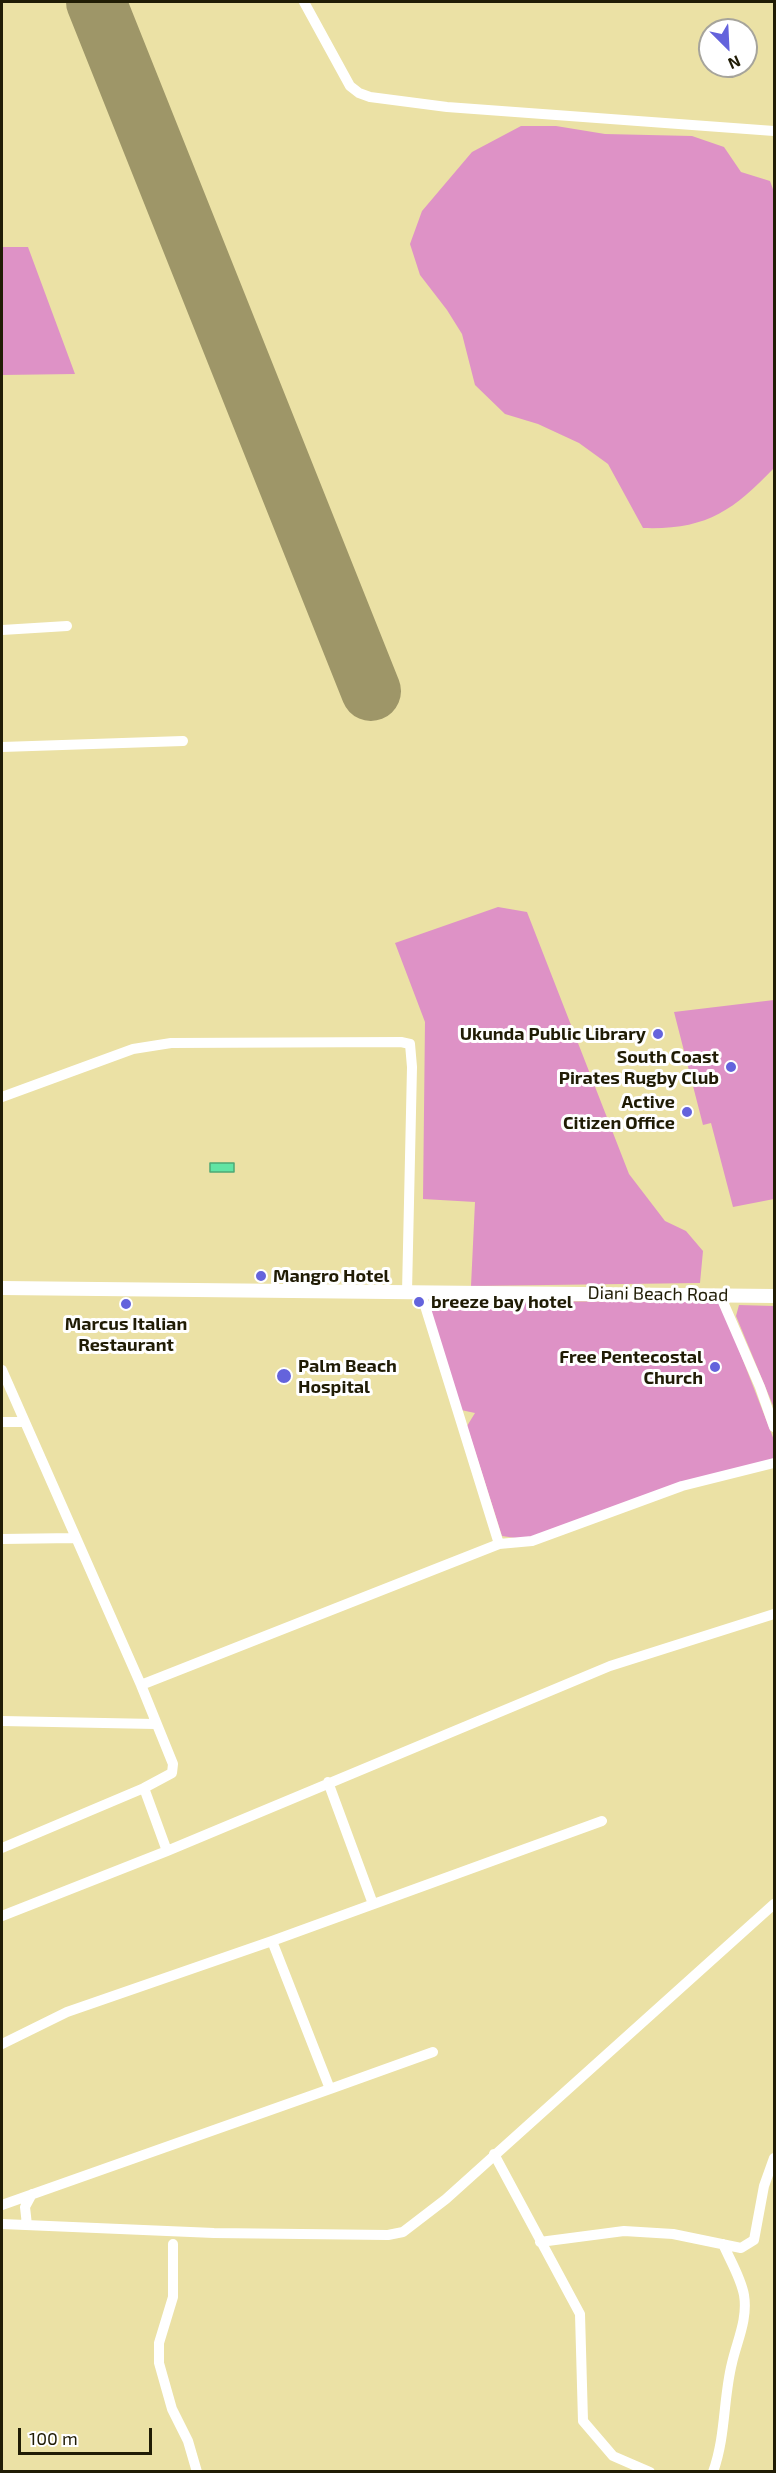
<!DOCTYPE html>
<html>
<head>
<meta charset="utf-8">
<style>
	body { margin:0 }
	#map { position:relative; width:776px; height:2473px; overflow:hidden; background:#ebe1a5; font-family:"Exo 2",sans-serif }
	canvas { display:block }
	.frame { position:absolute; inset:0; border:3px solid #201c05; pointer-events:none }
	.north { position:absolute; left:698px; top:18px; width:60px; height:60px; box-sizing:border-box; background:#fff; border:2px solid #a6a49b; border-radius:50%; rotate:156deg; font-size:16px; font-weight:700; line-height:24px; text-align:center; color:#201c05 }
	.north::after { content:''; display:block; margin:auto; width:21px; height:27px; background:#6463dc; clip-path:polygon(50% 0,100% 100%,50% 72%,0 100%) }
	.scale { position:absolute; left:18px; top:2428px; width:134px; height:27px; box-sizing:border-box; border:3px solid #201c05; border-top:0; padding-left:8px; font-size:18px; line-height:21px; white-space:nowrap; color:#201c05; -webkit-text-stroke:4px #fff; paint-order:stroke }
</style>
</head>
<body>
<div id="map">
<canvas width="776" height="2473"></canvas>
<div class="frame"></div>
<div class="north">N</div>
<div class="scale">100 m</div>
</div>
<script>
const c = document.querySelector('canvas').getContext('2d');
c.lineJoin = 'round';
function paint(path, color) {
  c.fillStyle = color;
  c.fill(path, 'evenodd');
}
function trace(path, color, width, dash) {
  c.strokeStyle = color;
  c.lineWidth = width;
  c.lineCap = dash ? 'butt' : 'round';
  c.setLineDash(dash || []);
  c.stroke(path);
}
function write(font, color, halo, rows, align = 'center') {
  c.font = font + ' "Exo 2",sans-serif';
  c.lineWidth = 6;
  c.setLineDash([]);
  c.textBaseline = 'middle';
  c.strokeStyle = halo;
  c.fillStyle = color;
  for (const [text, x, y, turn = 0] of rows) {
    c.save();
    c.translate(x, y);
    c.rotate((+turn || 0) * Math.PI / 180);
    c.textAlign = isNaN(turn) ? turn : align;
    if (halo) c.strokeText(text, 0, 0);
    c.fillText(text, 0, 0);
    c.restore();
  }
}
paint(new Path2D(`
	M521,126H556L605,134L692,136L724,147L741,172L770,181L774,192V468C732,512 705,530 643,528L608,464L579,443L538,424L505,414L475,385L462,334L447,310L420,275L410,244L422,211L472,152Z
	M2,247H28L75,374L2,375Z
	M498,907L527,912L629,1174L665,1221L686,1231L703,1251L700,1283L471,1286L475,1202L423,1199L425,1022L395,943Z
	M774,1000V1199L733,1207L711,1123L703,1125L674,1012Z
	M720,1301L774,1440V1459L529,1540L502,1536L467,1426L475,1413L461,1410L430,1313L438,1302Z
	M739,1305L774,1306V1408L736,1316Z`), '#de92c6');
const water = new Path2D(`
	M210,1163H234V1172H210Z`);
paint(water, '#61e4a4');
trace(water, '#4ea874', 1.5);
trace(new Path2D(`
	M96,2L371,691`), '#9e9668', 60);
trace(new Path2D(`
	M304,2L350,86L359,93L370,97L447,107L774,131
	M2,630L67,626
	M2,747L183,741
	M2,1097L133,1049L171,1043L401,1042L410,1044L412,1067L407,1292
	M421,1293L499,1544L532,1541L682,1486L774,1463
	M720,1295L760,1387L774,1427
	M2,1370L141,1685L173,1764L172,1773L144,1788L167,1851
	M2,1422H23
	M2,1539L75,1538
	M141,1685L499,1544
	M2,1721L155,1724
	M328,1782L373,1904
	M2,1848L144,1788
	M2,1916L167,1851L610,1666L774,1614
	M2,2044L67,2012L272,1941L602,1821
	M330,2089L433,2052
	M494,2154L580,2314L583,2421L613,2456L650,2472
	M2,2205L330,2089L272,1941
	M2,2224L214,2233L388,2235L403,2232L446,2199L774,1904
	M27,2225L25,2207L32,2194
	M540,2242L624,2231L673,2234L741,2248L754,2240L764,2186L774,2158
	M173,2244V2297L159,2343V2363L172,2409L188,2441L197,2472
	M713,2472C726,2436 723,2399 732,2363C737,2341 748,2319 744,2295C741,2278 730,2260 723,2244`), '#fff', 10);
trace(new Path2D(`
	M2,1288L774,1296`), '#fff', 14);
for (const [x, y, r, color] of [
	[658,1034,6,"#6463dc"],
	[731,1067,6,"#6463dc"],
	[687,1112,6,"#6463dc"],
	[261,1276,6,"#6463dc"],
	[419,1302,6,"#6463dc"],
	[126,1304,6,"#6463dc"],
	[715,1367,6,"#6463dc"],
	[284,1376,8,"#6463dc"]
]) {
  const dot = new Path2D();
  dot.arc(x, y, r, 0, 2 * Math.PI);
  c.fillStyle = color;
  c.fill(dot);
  trace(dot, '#fff', 2);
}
write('bold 18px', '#201c05', '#fff', [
	["Ukunda Public Library",646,1034],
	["South Coast",719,1057],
	["Pirates Rugby Club",719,1078],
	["Active",675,1102],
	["Citizen Office",675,1123],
	["Mangro Hotel",273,1276,"left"],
	["breeze bay hotel",431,1302,"left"],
	["Marcus Italian",126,1324,"center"],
	["Restaurant",126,1345,"center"],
	["Free Pentecostal",703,1357],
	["Church",703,1378],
	["Palm Beach",298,1366,"left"],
	["Hospital",298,1387,"left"]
], 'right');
write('18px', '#201c05', '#fff', [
	["Diani Beach Road",658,1294,1]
]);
</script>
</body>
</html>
